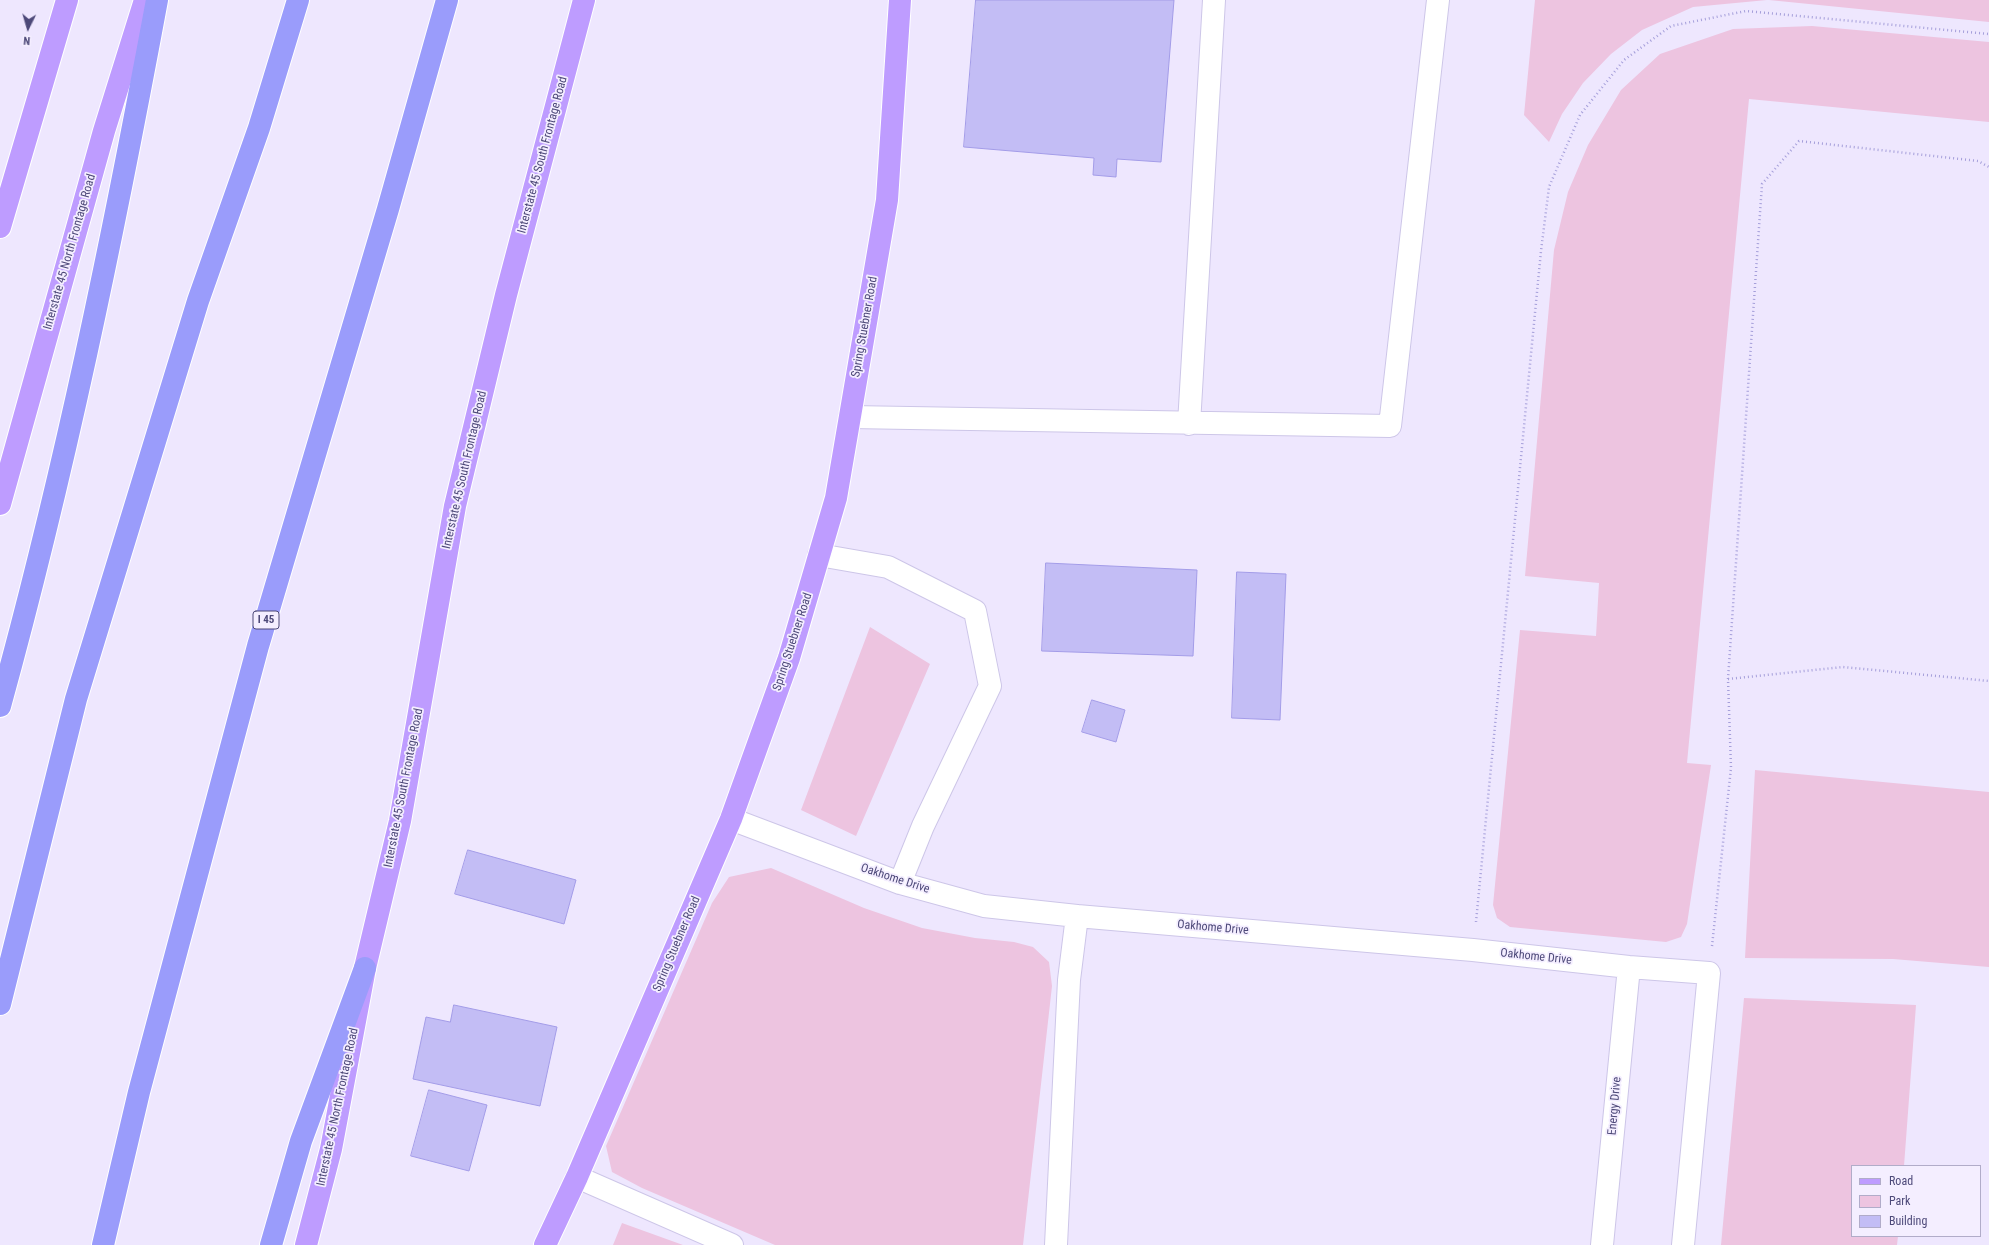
<!DOCTYPE html>
<html>
<head>
<meta charset="utf-8">
<style>
	body { margin:0 }
	#map { position:relative; width:1989px; height:1245px; overflow:hidden; background:#eee7fe; font-family:"Roboto Condensed",sans-serif }
	canvas { display:block }
	.legend { position:absolute; left:1851px; top:1165px; width:130px; height:72px; box-sizing:border-box; background:#f4eeff; border:1px solid #b1acc9; margin:0; padding:5px 7px; list-style:none; font-size:12px; color:#4d4979 }
	.legend li { display:flex; align-items:center; gap:8px; height:20px }
	.legend b { width:20px; border:1px solid #b1acc9 }
	.north { position:absolute; left:8px; top:8px; width:40px; height:40px; -webkit-text-stroke:3px #f4eeff; paint-order:stroke; rotate:185deg; font-size:11px; font-weight:700; line-height:16px; text-align:center; color:#4d4979 }
	.north::after { content:''; display:block; margin:auto; width:14px; height:18px; background:#4d4979; clip-path:polygon(50% 0,100% 100%,50% 72%,0 100%) }
</style>
</head>
<body>
<div id="map">
<canvas width="1989" height="1245"></canvas>
<ul class="legend">
<li><b style="height:5px;background:#be9cff"></b>Road</li>
<li><b style="height:11px;background:#edc4e0"></b>Park</li>
<li><b style="height:11px;background:#c3bdf5"></b>Building</li>
</ul>
<div class="north">N</div>
</div>
<script>
const c = document.querySelector('canvas').getContext('2d');
c.lineJoin = 'round';
function paint(path, color) {
  c.fillStyle = color;
  c.fill(path, 'evenodd');
}
function trace(path, color, width, dash) {
  c.strokeStyle = color;
  c.lineWidth = width;
  c.lineCap = dash ? 'butt' : 'round';
  c.setLineDash(dash || []);
  c.stroke(path);
}
function write(font, color, halo, rows, align = 'center') {
  c.font = font + ' "Roboto Condensed",sans-serif';
  c.lineWidth = 3.5;
  c.setLineDash([]);
  c.textBaseline = 'middle';
  c.strokeStyle = halo;
  c.fillStyle = color;
  for (const [text, x, y, turn = 0] of rows) {
    c.save();
    c.translate(x, y);
    c.rotate((+turn || 0) * Math.PI / 180);
    c.textAlign = isNaN(turn) ? turn : align;
    if (halo) c.strokeText(text, 0, 0);
    c.fillText(text, 0, 0);
    c.restore();
  }
}
paint(new Path2D(`
	M1535,0H1767L1693,7L1642,30L1611,54L1583,83L1562,114L1549,142L1524,115Z
	M1769,0H1989V22Z
	M1812,26L1989,42V122L1749,99L1687,763L1711,765L1687,924L1681,937L1666,942L1510,927L1497,918L1493,905L1520,630L1596,636L1599,583L1525,576L1554,250L1568,192L1588,145L1621,90L1660,54L1733,29Z
	M870,627L930,664L856,836L801,810Z
	M1755,770L1989,792V967L1893,959L1745,958Z
	M771,868L864,908L922,928L975,938L1014,942L1033,947L1049,962L1052,986L1023,1245H775L642,1188L612,1172L606,1146L712,903L729,877Z
	M1744,998L1916,1005L1904,1166H1852V1236H1898L1897,1245H1721Z
	M622,1223L683,1245H613Z`), '#edc4e0');
const building = new Path2D(`
	M976,0H1174L1161,162L1117,159L1116,177L1093,175L1094,158L964,147Z
	M1046,563L1197,570L1193,656L1042,651Z
	M1237,572L1286,574L1280,720L1232,718Z
	M1092,700L1125,710L1116,742L1082,732Z
	M468,850L576,880L564,924L455,894Z
	M454,1005L557,1027L540,1106L413,1079L426,1017L450,1022Z
	M429,1090L487,1105L469,1171L411,1156Z`);
paint(building, '#c3bdf5');
trace(building, '#a39ce8', 1);
const minor = new Path2D(`
	M850,417L1390,426L1438,0
	M1189,424L1214,0
	M819,555L888,567L975,611L990,686L923,826L900,883
	M731,819L900,883L984,906L1077,916L1473,950L1629,967L1709,973L1683,1245
	M577,1177L732,1245
	M1056,1245L1069,980L1077,916
	M1602,1245L1629,967`);
const major = new Path2D(`
	M0,227L67,0
	M0,504L104,131L145,0
	M306,1245L331,1149L365,968L400,821L455,506L506,295L584,0
	M545,1245L577,1177L731,819L789,658L836,498L887,200L900,0`);
const highway = new Path2D(`
	M0,706C64,474 113,237 157,0
	M0,1004L76,699L198,301L259,128L298,0
	M103,1245L139,1092L258,646L388,209L447,0
	M271,1245L301,1141L365,968`);
trace(minor, '#cdc6e8', 24);
trace(major, '#fff', 24);
trace(highway, '#fff', 24);
trace(new Path2D(`
	M1728,679L1843,667L1989,681
	M1476,922L1541,251L1549,187L1580,115L1624,60L1671,26L1746,11L1989,34
	M1712,946L1731,768L1728,679L1762,184L1799,141L1978,161L1989,167`), '#a59fda', 2.5, [1, 3]);
trace(minor, '#fff', 22);
trace(major, '#be9cff', 22);
trace(highway, '#9a9cfb', 22);
for (const [x, y, w] of [
	[266,620,26]
]) {
  const box = new Path2D();
  box.roundRect(x - w / 2, y - 9, w, 18, 3);
  c.fillStyle = '#f4eeff';
  c.fill(box);
  trace(box, '#4d4979', 1);
}
write('bold 11px', '#4d4979', null, [
	["I 45",266,620]
]);
write('12px', '#4d4979', '#f4eeff', [
	["Interstate 45 South Frontage Road",543,155,-75],
	["Interstate 45 North Frontage Road",70,252,-74],
	["Spring Stuebner Road",865,327,-80],
	["Interstate 45 South Frontage Road",465,470,-77],
	["Spring Stuebner Road",793,642,-72],
	["Interstate 45 South Frontage Road",404,788,-79],
	["Oakhome Drive",895,879,18],
	["Oakhome Drive",1213,928,5],
	["Spring Stuebner Road",677,944,-67],
	["Oakhome Drive",1536,957,6],
	["Energy Drive",1615,1106,-85],
	["Interstate 45 North Frontage Road",338,1107,-78]
]);
</script>
</body>
</html>
